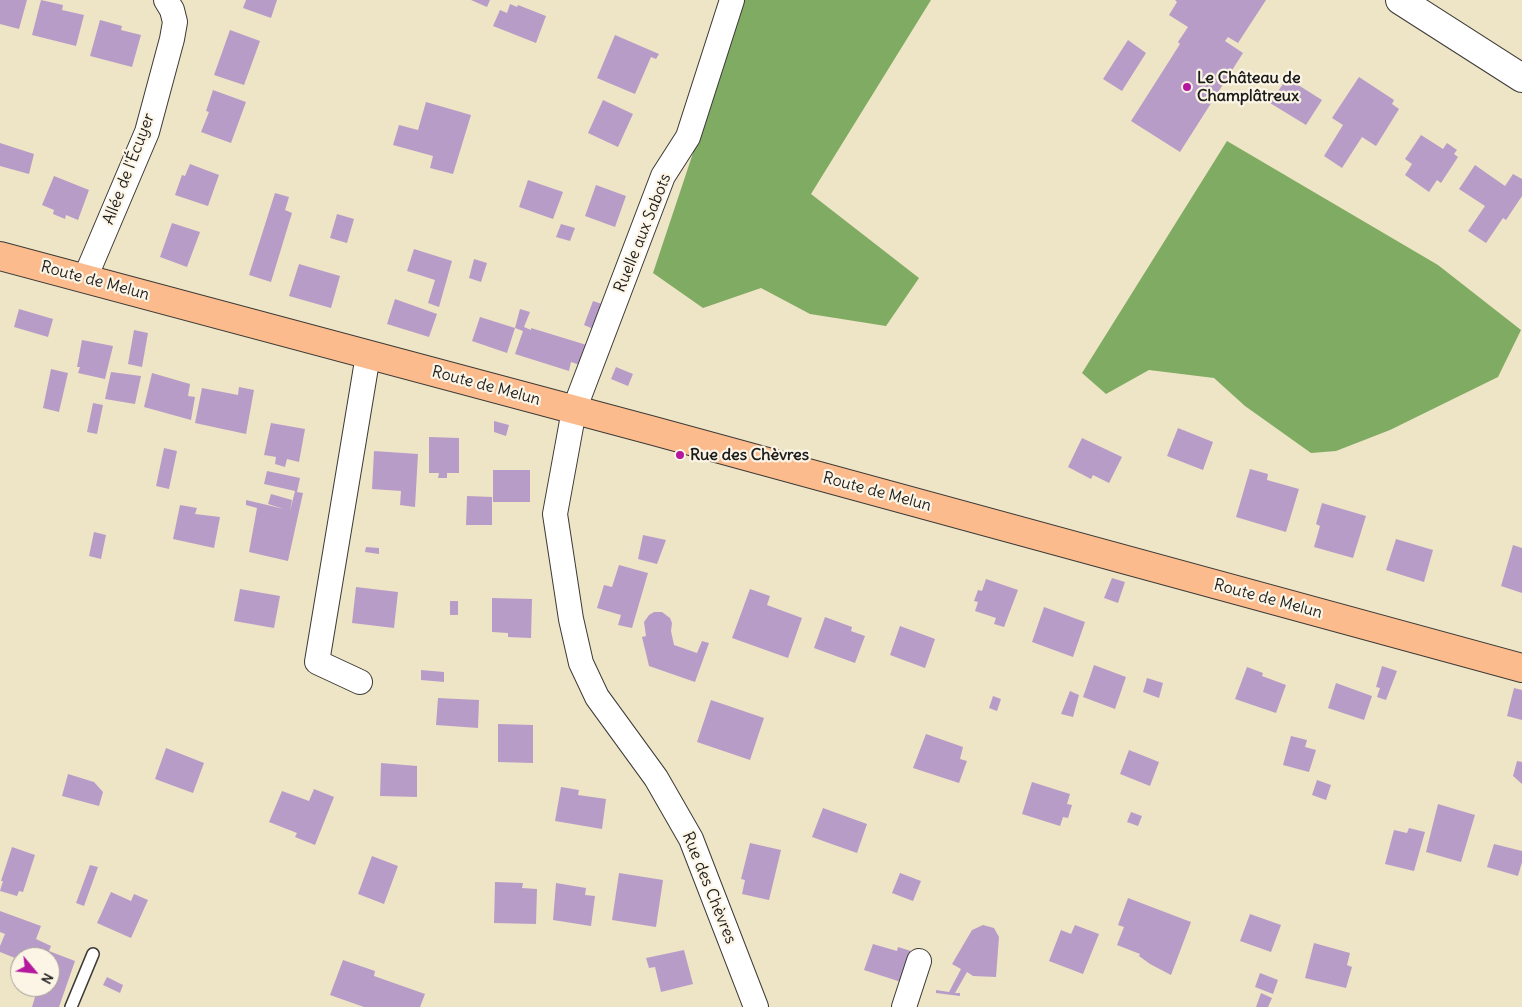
<!DOCTYPE html>
<html>
<head>
<meta charset="utf-8">
<style>
	body { margin:0 }
	#map { position:relative; width:1522px; height:1007px; overflow:hidden; background:#eee5c6; font-family:Delius,sans-serif }
	canvas { display:block }
	.north { position:absolute; left:10px; top:947px; width:50px; height:50px; box-sizing:border-box; background:#fcf5e5; border:1px solid #a29e95; border-radius:50%; rotate:118deg; font-size:14px; font-weight:700; line-height:20px; text-align:center; color:#1c1c1c }
	.north::after { content:''; display:block; margin:auto; width:18px; height:22px; background:#b5179e; clip-path:polygon(50% 0,100% 100%,50% 72%,0 100%) }
</style>
</head>
<body>
<div id="map">
<canvas width="1522" height="1007"></canvas>
<div class="north">N</div>
</div>
<script>
const c = document.querySelector('canvas').getContext('2d');
c.lineJoin = 'round';
function paint(path, color) {
  c.fillStyle = color;
  c.fill(path, 'evenodd');
}
function trace(path, color, width, dash) {
  c.strokeStyle = color;
  c.lineWidth = width;
  c.lineCap = dash ? 'butt' : 'round';
  c.setLineDash(dash || []);
  c.stroke(path);
}
function write(font, color, halo, rows, align = 'center') {
  c.font = font + ' Delius,sans-serif';
  c.lineWidth = 4.5;
  c.setLineDash([]);
  c.textBaseline = 'middle';
  c.strokeStyle = halo;
  c.fillStyle = color;
  for (const [text, x, y, turn = 0] of rows) {
    c.save();
    c.translate(x, y);
    c.rotate((+turn || 0) * Math.PI / 180);
    c.textAlign = isNaN(turn) ? turn : align;
    if (halo) c.strokeText(text, 0, 0);
    c.fillText(text, 0, 0);
    c.restore();
  }
}
paint(new Path2D(`
	M744,0H931L811,194L919,278L886,326L810,314L761,288L703,308L653,273Z
	M1227,141L1438,265L1521,330L1498,377L1390,430L1336,451L1311,453L1245,406L1214,378L1149,370L1106,394L1082,373Z`), '#80ab63');
paint(new Path2D(`
	M0,0H27L19,29L0,24Z
	M41,0L63,5L62,10L84,15L76,46L32,35Z
	M246,0H277L271,18L243,8Z
	M471,0H490L487,7Z
	M1175,0H1266L1238,43L1228,37L1225,41L1243,53L1180,152L1131,121L1180,44L1178,42L1188,27L1169,15L1177,2Z
	M510,4L517,7L518,5L546,16L536,43L493,26L500,10L507,13Z
	M100,20L122,26L121,30L141,35L132,67L90,56Z
	M230,30L260,41L244,85L214,75Z
	M615,35L659,54L656,59L651,57L635,94L597,78Z
	M1128,40L1146,53L1122,91L1103,79Z
	M1359,77L1394,100L1392,104L1399,109L1376,146L1362,137L1342,168L1324,156L1343,125L1332,118Z
	M1287,78L1322,100L1306,125L1270,103Z
	M213,90L246,102L231,143L201,132L209,112L206,111Z
	M603,100L633,114L618,147L588,133Z
	M426,102L471,115L453,174L430,168L433,156L393,145L399,125L418,130Z
	M1421,135L1443,149L1447,143L1457,150L1454,154L1458,157L1441,183L1437,180L1429,192L1405,175L1412,164L1405,159Z
	M0,143L34,154L29,174L0,166Z
	M190,164L219,175L208,206L175,195L182,175L185,176Z
	M1475,165L1505,186L1513,174L1522,179V196L1506,220L1503,218L1486,243L1468,231L1485,206L1459,189Z
	M54,176L89,190L78,220L66,215L65,219L53,214L54,210L42,205Z
	M528,180L563,192L553,219L519,207Z
	M596,185L626,196L615,227L585,216Z
	M275,193L289,197L285,210L292,213L271,282L249,275Z
	M337,214L354,219L347,243L330,238Z
	M172,223L200,232L187,267L160,257Z
	M561,224L575,228L570,241L556,237Z
	M414,249L452,261L439,307L428,303L435,280L407,271Z
	M474,259L487,263L481,282L469,278Z
	M299,264L340,276L331,308L289,296Z
	M395,299L437,314L429,337L387,324Z
	M593,301L605,305L596,330L584,325Z
	M19,309L53,319L48,337L14,327Z
	M520,309L530,312L524,327L531,330V328L590,346L583,366L571,362L569,371L515,354L523,331L515,328Z
	M480,317L515,328L507,353L472,341Z
	M134,330L148,333L142,367L128,364Z
	M82,340L113,346L105,379L78,373L80,367H77Z
	M616,367L633,374L628,386L611,379Z
	M51,369L68,373L59,412L43,408Z
	M111,372L141,376L135,404L105,399Z
	M152,373L190,384L188,396L195,397L191,420L144,407Z
	M239,387L254,390L246,434L195,423L202,388L238,395Z
	M93,403L103,405L97,434L87,432Z
	M494,421L509,425L506,436L494,432Z
	M271,423L305,429L299,462L287,459L285,467L275,464L276,457L264,455Z
	M1178,428L1213,442L1203,470L1167,456Z
	M429,437L459,438V473H447V478H438L439,473H429Z
	M1082,438L1122,457L1109,483L1093,475L1091,479L1068,467Z
	M164,448L177,451L169,489L156,486Z
	M374,451L418,454L415,507L400,505L401,491L372,489Z
	M1250,469L1268,474L1267,480L1299,489L1286,532L1236,517Z
	M493,470H530V502H493Z
	M267,471L300,478L297,492L303,493L288,561L249,552L257,508L246,505V500L284,509L268,504L271,494L292,500L290,511L295,491L264,484Z
	M467,496L492,497V525H466Z
	M1322,503L1366,516L1353,558L1314,547L1320,526L1316,524Z
	M180,505L197,508L195,514L220,517L214,548L173,539Z
	M94,532L106,535L101,559L89,556Z
	M643,535L666,540L657,564L638,559Z
	M1396,539L1433,550L1424,582L1386,570Z
	M1513,545L1522,548V593L1501,586Z
	M366,547L379,548V554L365,552Z
	M619,565L648,573L632,628L618,625L621,615L597,608L604,585L612,587Z
	M1112,578L1125,582L1118,603L1104,598Z
	M986,579L1018,590L1004,627L994,624L996,618L975,611L978,602L974,601L978,590L982,591Z
	M356,587L398,592L394,628L352,623Z
	M240,589L280,596L274,628L234,621Z
	M750,589L770,596L767,605L802,618L788,658L732,638Z
	M492,598L532,599L531,638L508,637V633L492,632Z
	M450,601H458V615H450Z
	M1044,607L1085,622L1073,657L1032,642Z
	M654,612H662L670,618L672,623L671,631L674,645L697,653L702,641L709,643L695,682L649,666L642,637L646,636L644,622L649,615Z
	M825,617L852,627L851,631L865,636L855,663L814,648Z
	M900,626L935,639L925,668L890,655Z
	M1094,665L1126,677L1115,709L1083,697Z
	M1382,666L1397,671L1386,700L1377,697L1380,688L1376,687Z
	M1247,667L1263,673L1262,676L1286,685L1276,713L1235,699Z
	M421,670L444,672V682L421,680Z
	M1147,678L1163,683L1159,698L1143,692Z
	M1336,683L1372,696L1364,720L1328,708Z
	M1514,688L1522,690V720L1507,716Z
	M1070,691L1079,695L1073,717L1061,714Z
	M993,696L1001,699L997,711L989,708Z
	M438,698L479,700L478,728L436,725Z
	M711,700L764,718L750,760L697,742Z
	M498,724L533,725V763L498,762Z
	M926,734L963,747L960,759L967,761L959,783L913,768Z
	M1291,736L1307,740L1305,747L1316,750L1309,772L1283,765Z
	M166,748L204,763L193,793L155,779Z
	M1129,750L1159,762L1150,786L1120,774Z
	M1517,761L1522,762V784L1513,776Z
	M381,763L417,766V797L380,796Z
	M68,774L94,782L103,792L99,806L62,796Z
	M1317,780L1331,785L1326,800L1312,795Z
	M1032,782L1070,794L1067,804L1072,805L1068,818L1063,817L1060,826L1022,814Z
	M561,787L579,790L578,795L606,799L602,829L555,821Z
	M314,789L334,797L315,845L295,837L297,833L269,822L282,791L309,801Z
	M1438,804L1475,815L1461,862L1426,852Z
	M823,808L867,824L857,853L812,837Z
	M1131,812L1142,816L1138,826L1127,822Z
	M1409,828L1425,832L1414,871L1385,864L1394,830L1407,833Z
	M750,843L781,850L769,900L742,894L745,880L741,879Z
	M1494,844L1522,851V862L1518,876L1487,867Z
	M12,847L35,855L23,892L19,891L17,896L0,891L3,881H1Z
	M372,856L398,866L384,904L358,894Z
	M90,865L98,867L84,906L76,903Z
	M619,873L663,880L656,927L612,920Z
	M900,873L921,881L913,901L892,893Z
	M495,882L523,883L522,888L537,889L536,924L494,923Z
	M556,883L586,888L585,895L595,896L591,926L553,920Z
	M111,892L131,901L134,894L148,900L131,938L97,923Z
	M1128,898L1191,922L1171,975L1150,964L1139,956L1140,954L1117,945L1124,927L1118,925Z
	M0,911L41,926L36,939L51,946L49,951L75,961L59,1007H32L38,987L45,989L46,987H50V974L53,966L50,965V957H31L25,954L23,957H20V960L0,952V946L5,934L0,932Z
	M1250,914L1281,925L1271,952L1240,941Z
	M983,925L994,928L999,937L996,977L973,976L967,972L955,993H960V996L936,993V990L949,992L961,969L952,964L972,930Z
	M1075,925L1099,934L1083,974L1049,961L1061,930L1071,934Z
	M1314,943L1350,953L1347,965L1352,967L1346,988L1305,978Z
	M873,944L897,951L898,947L911,951L901,982L864,970Z
	M684,950L693,984L661,992L655,967L649,968L646,958Z
	M343,960L375,971L374,976L425,994L420,1007H364L330,995Z
	M1260,973L1278,980L1273,994L1255,987Z
	M107,977L123,985L120,993L103,985Z
	M1261,993L1272,998L1268,1007H1256Z`), '#b89cc8');
const service = new Path2D(`
	M71,1007L93,954`);
const minor = new Path2D(`
	M732,0L688,137L663,176L574,410L555,514L571,619L581,663L597,697L656,778L691,839L756,1007
	M85,278L147,132L172,39L175,22L172,10L166,0
	M360,682L317,662L368,355
	M904,1007L919,961`);
const tertiary = new Path2D(`
	M1400,0L1522,78`);
const primary = new Path2D(`
	M0,256L654,431L1522,668`);
trace(service, '#3c3a36', 14);
trace(minor, '#3c3a36', 26);
trace(tertiary, '#3c3a36', 30);
trace(primary, '#3c3a36', 30);
trace(service, '#fff', 11);
trace(minor, '#fff', 24);
trace(tertiary, '#fff', 28);
trace(primary, '#fbbb8d', 28);
for (const [x, y, r, color] of [
	[1187,87,5,"#b5179e"],
	[680,455,5,"#b5179e"]
]) {
  const dot = new Path2D();
  dot.arc(x, y, r, 0, 2 * Math.PI);
  c.fillStyle = color;
  c.fill(dot);
  trace(dot, '#fcf5e5', 2);
}
write('bold 16px', '#1c1c1c', '#fcf5e5', [
	["Le Château de",1197,78],
	["Champlâtreux",1197,96],
	["Rue des Chèvres",690,455]
], 'left');
write('16px', '#1c1c1c', '#fcf5e5', [
	["Allée de l'Écuyer",129,169,-69],
	["Ruelle aux Sabots",643,233,-68],
	["Route de Melun",95,281,15],
	["Route de Melun",486,386,15],
	["Route de Melun",877,492,15],
	["Route de Melun",1268,599,15],
	["Rue des Chèvres",709,888,68]
]);
</script>
</body>
</html>
